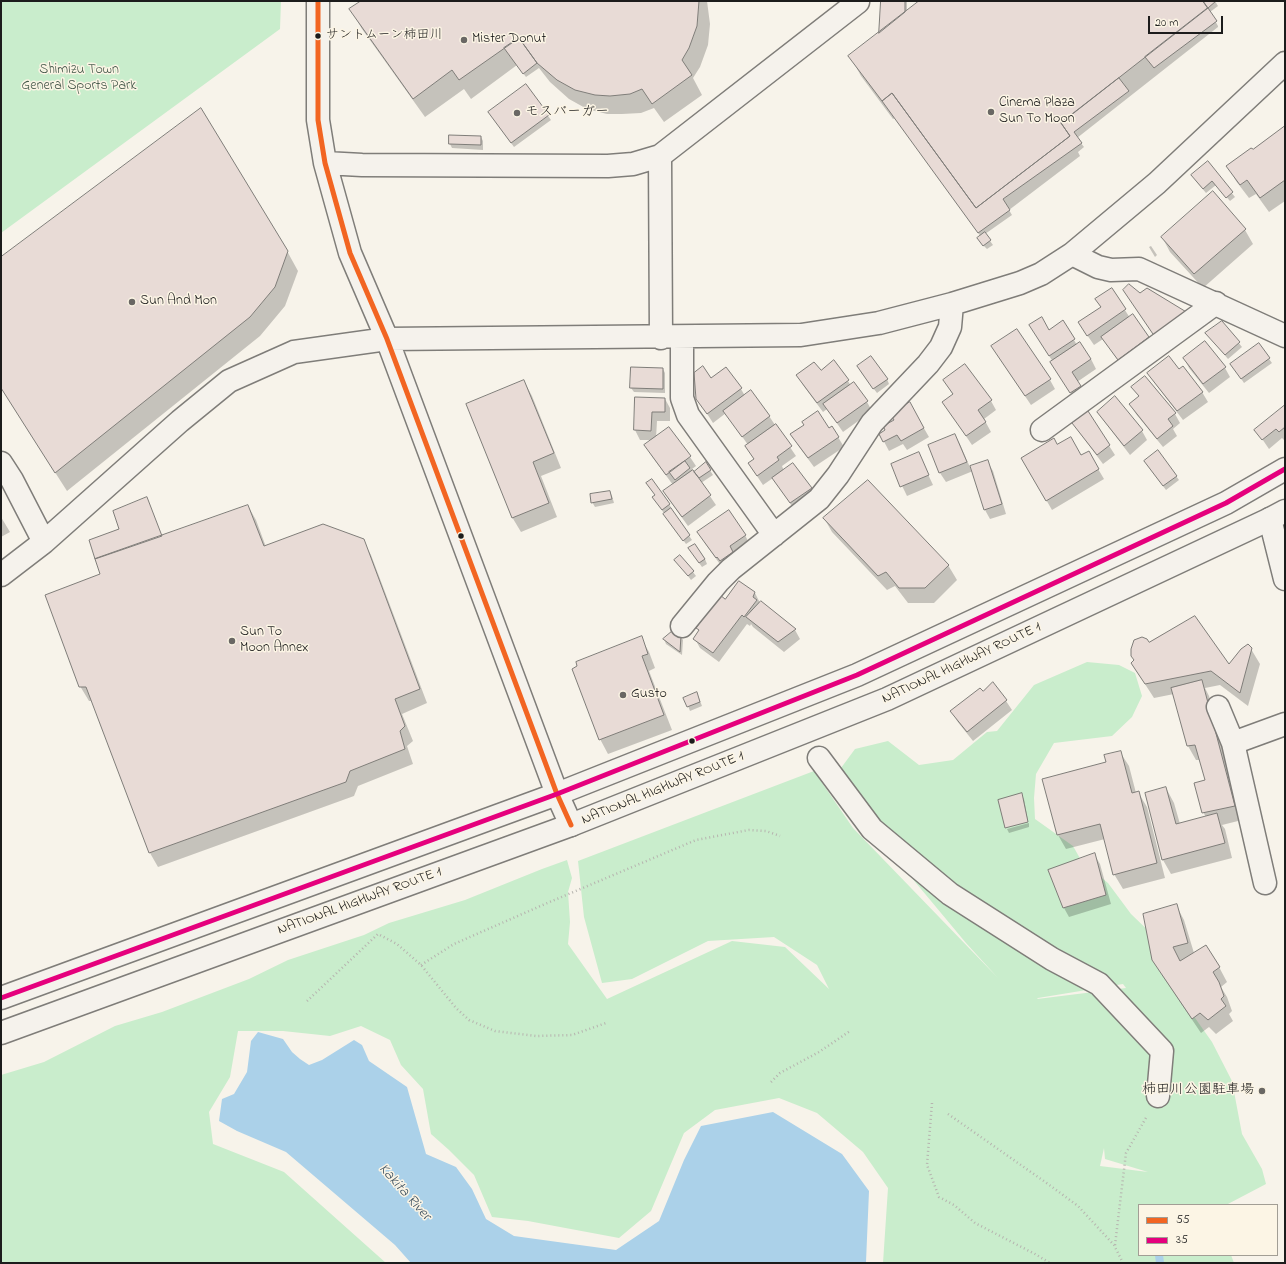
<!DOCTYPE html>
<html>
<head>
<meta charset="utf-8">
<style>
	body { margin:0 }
	#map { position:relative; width:1286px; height:1264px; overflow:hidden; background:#f7f3ea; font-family:"Indie Flower",sans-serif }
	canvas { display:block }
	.frame { position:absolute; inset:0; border:2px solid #1c1c1c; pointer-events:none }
	.legend { position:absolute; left:1138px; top:1204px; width:140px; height:52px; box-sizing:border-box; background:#fcf5e5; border:1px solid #a29e95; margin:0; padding:5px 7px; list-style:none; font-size:12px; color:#1c1c1c }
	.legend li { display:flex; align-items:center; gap:8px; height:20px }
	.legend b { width:20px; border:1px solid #a29e95 }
	.scale { position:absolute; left:1148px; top:16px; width:75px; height:18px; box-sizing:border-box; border:2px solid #1c1c1c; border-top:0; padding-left:5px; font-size:12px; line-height:14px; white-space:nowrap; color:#1c1c1c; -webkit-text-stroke:3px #fcf5e5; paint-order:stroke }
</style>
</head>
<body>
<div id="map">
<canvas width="1286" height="1264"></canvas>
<div class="frame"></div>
<ul class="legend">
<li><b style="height:5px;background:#f26522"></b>55</li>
<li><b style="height:5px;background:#e5007d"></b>35</li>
</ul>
<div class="scale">20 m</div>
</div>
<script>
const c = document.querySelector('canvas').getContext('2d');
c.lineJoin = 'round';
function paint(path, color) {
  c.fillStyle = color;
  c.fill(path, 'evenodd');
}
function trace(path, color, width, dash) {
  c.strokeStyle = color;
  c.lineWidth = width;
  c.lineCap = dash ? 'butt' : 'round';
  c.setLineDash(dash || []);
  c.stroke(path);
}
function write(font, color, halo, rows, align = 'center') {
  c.font = font + ' "Indie Flower","Klee One",sans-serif';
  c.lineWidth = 3;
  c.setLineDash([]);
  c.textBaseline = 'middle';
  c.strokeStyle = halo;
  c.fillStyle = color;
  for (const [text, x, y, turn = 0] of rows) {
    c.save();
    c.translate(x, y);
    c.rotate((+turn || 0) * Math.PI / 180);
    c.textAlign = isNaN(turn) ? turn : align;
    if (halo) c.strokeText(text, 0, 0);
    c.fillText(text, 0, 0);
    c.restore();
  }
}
paint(new Path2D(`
	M1,1H281L280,29L1,233Z
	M1087,662L1119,665L1135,673L1142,696L1132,717L1112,736L1054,743L1036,774L1034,798L1035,819L1073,846L1082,862L1108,883L1131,914L1159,941L1188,1008L1212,1042L1232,1081L1242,1134L1262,1169L1266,1184L1226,1205H1139V1255H1231L1234,1263H883L888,1188L863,1152L817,1113L779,1098L715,1110L684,1133L651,1211L619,1238L528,1221L492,1217L474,1175L449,1150L431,1134L423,1089L401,1065L390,1040L361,1026L330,1036L283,1031H238L230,1077L209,1112L213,1144L284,1172L386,1263H1V1075L44,1062L115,1026L162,1012L249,979L288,960L364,935L389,923L465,900L542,869L567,860L572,878L568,892L570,922L568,944L607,999L732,941L785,947L829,989L817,965L774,937L708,941L632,979L602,983L584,917L578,861L814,771L853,828L998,978L966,943L906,871L857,789L841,768L855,749L888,741L919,765L953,760L987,732L997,731L1034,685ZM1123,984L1126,988L1037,999L1038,998ZM1104,1148L1105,1159L1148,1172L1100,1166Z`), '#c9edcc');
paint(new Path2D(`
	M258,1032L283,1039L292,1052L300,1059L309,1065L322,1060L354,1040L362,1045L369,1061L407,1087L426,1154L456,1167L472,1189L486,1219L514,1236L616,1250L659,1221L684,1160L701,1126L773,1112L842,1154L869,1191L866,1262L864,1263H411L395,1245L286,1152L237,1131L219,1121L222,1099L234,1094L247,1072L251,1041Z`), '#abd1e9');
paint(new Path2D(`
	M362,1H707L710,24L708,45L700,67L693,78L702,95L664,122L654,108L641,113L622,114H607L587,109L569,99L550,82L539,68L526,77L517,65L471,99L464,89L425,117L362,29L351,10Z
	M882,1H907V11L920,1H1215L1218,6L1210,12L1218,26V27L1077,138L1084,147L1078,152L1080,156L1009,210L1012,215L985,234L993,245L987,249L981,243V237L895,118L893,119L861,76L850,56L880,33Z
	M526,85L551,120L514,147L492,117Z
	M1285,127V201L1269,212L1256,194L1249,198L1236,181L1228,166L1254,150Z
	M481,137L483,141V150L452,148L450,144Z
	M1207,163L1235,197L1230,201L1216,185L1206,193L1195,180Z
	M1245,230L1253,244L1203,288L1170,252L1162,237Z
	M1151,246L1157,255L1155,257L1149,247Z
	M287,251L298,271L285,306L260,336L67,491L1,388V258Z
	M1112,290L1130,318L1133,316L1154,347L1124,369L1103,339L1094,345L1085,332L1101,308L1097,300Z
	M1063,322L1077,345L1091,359L1096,369L1077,382L1086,396L1077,402L1057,372L1053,362L1036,335L1049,331Z
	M1222,322L1242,347L1228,359L1206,333Z
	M1205,342L1225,368L1230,377L1209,393L1189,368L1184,358Z
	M1259,345L1272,363L1244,383L1234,368Z
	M998,356L1050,380L1055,389L1031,405Z
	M663,369L665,373V393L634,392L631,388Z
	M860,371L887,379L889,384L877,393Z
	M1179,371L1202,392L1208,402L1183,420L1154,382L1148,373Z
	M820,372L848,381L851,386L867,402L872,411L843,432L827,409L823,412L803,385L798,375Z
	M711,379L741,389L745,396L769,416L796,456L782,466L784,471L811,488L816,498L796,512L773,478L763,485L749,464L754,460L748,445L726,413L713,423L697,398Z
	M944,380L991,401L996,410L984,419L991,432L972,445L943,402L953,395Z
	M524,381L532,396L561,468L541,476L557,517L521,532L512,517Z
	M1132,387L1175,414L1180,423L1173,429L1177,436L1163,447L1136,414L1130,404L1139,397Z
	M636,398L665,399L670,408V421H657L656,438L669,428L690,457L696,466L692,469L694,473L706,464L713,475L701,483L716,505L688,526L670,501L665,491L673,485L651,455L653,440H640L635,430Z
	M910,404L929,437L907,450L903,444L889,451L880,434L887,431Z
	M1285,406V441L1282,438L1269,449L1256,430Z
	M1098,412L1142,431L1147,440L1130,455L1104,421Z
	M1088,413L1115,455L1103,464L1079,432L1073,423Z
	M829,429L838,437L844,447L814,467L797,444Z
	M955,435L960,444L972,472L987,461L993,471L1006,514L990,519L985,510L973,471L946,482L940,473L929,446Z
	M1057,446L1081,456L1088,452L1104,479L1052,510L1022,458Z
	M918,453L933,485L907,496L892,465Z
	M1148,466L1176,476L1179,480L1166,490Z
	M610,492L612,496L614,503L595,507L592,502Z
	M656,502L669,504L672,509H671L692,540L686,544Z
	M248,506L256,520L266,547L363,540L371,555L427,703L402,714L413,741L407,746L413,764L358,786L354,796L158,867L150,853L92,701H89L80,686L101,575L162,537Z
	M1,517L10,532L1,537Z
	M824,518L948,565L957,580L934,603H908L895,586L887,590L832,532Z
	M745,535L750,545L722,567L704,542Z
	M692,553L705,559L707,564L702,567Z
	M676,560L693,572L696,576L691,580Z
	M739,582L755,593L760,603L795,630L800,639L784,652L753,627L751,624L750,626L747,624L719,662L700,648L695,639L700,631L697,628L725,600Z
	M680,635L683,640L682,655L666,644L664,639Z
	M641,638L649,652L655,668L649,671L672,730L608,754L600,739Z
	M1149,644L1229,666L1251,649L1260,664L1248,706L1220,685L1205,688L1209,696L1242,820L1222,825L1225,829L1232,858L1171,874L1163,860L1166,788L1174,803L1180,824L1206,817L1203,812L1206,780L1200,760H1196L1188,746L1174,694L1154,698L1132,664Z
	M992,684L1006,701L1012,710L973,741L957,721L952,711L982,692Z
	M699,698L702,706L690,711L688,706Z
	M1120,752L1129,766L1136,793L1138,792L1147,807L1165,878L1123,889L1114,874L1105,839L1066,849L1058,835L1107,762Z
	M1021,794L1024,799L1028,821L1006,827Z
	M1029,823V827L1009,833L1007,829Z
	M1094,854L1100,864L1111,904L1069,917L1064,908Z
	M1176,905L1184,920L1194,953L1219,967L1227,982L1221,987L1227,997L1232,1011L1229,1014L1233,1021L1216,1034L1209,1027L1201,1033L1162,975Z`), '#0003');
trace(new Path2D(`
	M1159,1255L1160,1263`), '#abd1e9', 8);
const building = new Path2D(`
	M361,1H699L697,26L689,48L682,60L692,75L652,104L642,89L630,94L610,96L595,95L575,90L557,80L537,63L519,38L459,80L452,70L413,99L349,9Z
	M881,1H905V12L879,33Z
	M919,1H1203L1208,8L1061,123L1070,136L976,208L892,93L882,101L848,56Z
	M1203,1H1216L1208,8Z
	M1208,8L1217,21L1154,68L1145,57Z
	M519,38L537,63L523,74L504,48Z
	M1119,78L1129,91L1074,132L1082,143L1003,199L1010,210L978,233L882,101L892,93L976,208L1070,136L1061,123Z
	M526,84L549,115L511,143L488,112Z
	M201,108L288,251L275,287L250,317L55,473L1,388V257Z
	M1285,126V180L1260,198L1247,180L1240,185L1226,166L1251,148L1253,149Z
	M449,135L481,136V145L449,144Z
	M1208,161L1233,192L1226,198L1212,181L1203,189L1191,175Z
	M1213,191L1246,229L1194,274L1161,237Z
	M985,232L991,240L983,246L977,238Z
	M1129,284L1140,293L1147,288L1188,313L1155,337L1123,290Z
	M1112,288L1126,309L1087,336L1078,322L1101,307L1095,299Z
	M1133,314L1149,337L1118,360L1101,337Z
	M1042,317L1049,330L1063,320L1075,339L1049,356L1029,325Z
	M1222,321L1240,342L1225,355L1205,333Z
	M1017,329L1051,379L1025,396L991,346Z
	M1205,341L1226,367L1203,384L1183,358Z
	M1080,342L1091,359L1072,372L1081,386L1070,393L1050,362Z
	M1259,343L1270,358L1241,379L1230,364Z
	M871,356L888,379L873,389L857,366Z
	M1169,356L1179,369L1183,366L1203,392L1177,411L1147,373Z
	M834,360L849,380L817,403L796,375L814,362L821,370Z
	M965,364L992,400L978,410L986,422L966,436L942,402L953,394L943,380Z
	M703,366L711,378L726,367L742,388L707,414L696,399L694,373Z
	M631,367L663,368V389L630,388Z
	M1145,376L1176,413L1168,419L1173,426L1157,439L1129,404L1139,396L1131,387Z
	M524,380L554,453L533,462L549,503L512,518L466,404Z
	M854,382L868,401L837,423L823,404Z
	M751,390L770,416L742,437L723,411Z
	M1115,396L1143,430L1124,446L1097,412Z
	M635,397L665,398V412H652L651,431L634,430Z
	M910,402L924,428L901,441L897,435L883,442L879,434L885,430L883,426L894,420L890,414Z
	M1285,405V427L1279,432L1276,429L1262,440L1254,430Z
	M818,411L829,428L832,426L839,437L808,458L790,434L804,425L802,422Z
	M1088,411L1110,445L1097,455L1072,423Z
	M776,424L792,446L777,457L779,460L757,476L748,463L754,459L745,446Z
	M669,427L691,456L666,475L644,445Z
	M955,434L967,462L939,473L928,445Z
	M1071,437L1081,455L1089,451L1099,469L1046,501L1021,458L1054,438L1057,444Z
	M1158,450L1177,476L1163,486L1144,461Z
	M919,452L929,475L900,487L891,464Z
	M988,460L1002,504L984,510L970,466Z
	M685,461L690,468L675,480L669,472Z
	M706,462L711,470L699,478L694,472Z
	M793,463L812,488L790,503L772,478Z
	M693,470L711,495L682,517L663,491Z
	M652,479L670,504L662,510L652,497L655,495L646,483Z
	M868,480L949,565L925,588H899L886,572L878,576L823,518Z
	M610,491L612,499L591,503L590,494Z
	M147,497L162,536L95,559L89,540L119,529L113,511Z
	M248,505L264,546L323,524L364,539L420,689L395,699L405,726L400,731L405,749L350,771L346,782L149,853L86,687H79L45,595L100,574L95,559Z
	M671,508L690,535L683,541L663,514Z
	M729,510L746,535L730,546L733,552L720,561L717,557L716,558L697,532Z
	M695,544L705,559L699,563L688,548Z
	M680,555L694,571L688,576L674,560Z
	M739,581L755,592L753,597L757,600L744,617L742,615L713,653L693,639L699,630L696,628L720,595L725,599Z
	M761,601L796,629L778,642L746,617Z
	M1195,616L1229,664L1241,649L1248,644L1252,648L1240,693L1211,671L1145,684L1131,663L1134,660L1131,656V649L1134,640L1142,637L1147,639L1149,642Z
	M675,629L681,635L680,652L663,639Z
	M642,636L648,654L642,656L664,715L599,740L572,669L577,666L576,662Z
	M1202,680L1235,806L1202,813L1194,783L1205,780L1195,745L1187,746L1171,688Z
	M993,682L1007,700L967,732L950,711L980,688L983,691Z
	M697,692L700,702L687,707L683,698Z
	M1121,751L1132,793L1139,791L1157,863L1113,875L1100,824L1057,835L1042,779L1106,762L1104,755Z
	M1166,787L1176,824L1217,813L1225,843L1162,860L1145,793Z
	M1022,793L1028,822L1005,828L998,800Z
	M1095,853L1106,895L1063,908L1048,870Z
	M1177,904L1188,943L1173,947L1180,961L1206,945L1220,967L1213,972L1219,982L1224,996L1221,999L1226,1006L1208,1020L1200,1013L1192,1019L1152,960L1143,914Z`);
paint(building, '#e8dbd6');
trace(building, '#7f7d79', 1);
const minor = new Path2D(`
	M318,1V120L325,163L350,253L387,339L557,794L571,825
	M660,156L661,338
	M325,163L362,165L608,166L633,164L660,156L858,2
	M1072,254L1098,267L1111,270L1139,269L1285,336
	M682,337V398L688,415L774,535
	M1042,430L1216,303
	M1,463L12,480L44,542
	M1270,519L1285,579
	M1,575L44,542L180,421L229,381L294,352L387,339L801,335L879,323L952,304L1020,283L1041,274L1072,254L1157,183L1285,63
	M682,626L718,582L731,569L819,499L838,475L872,423L928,364L941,347L950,327L952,304
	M1218,707L1233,743
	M819,758L872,829L950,894L1052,959L1099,984L1162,1051L1158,1096
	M1265,883L1233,743L1285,724`);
const highway = new Path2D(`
	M1,998L557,794L857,675L1226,503L1285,469
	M1,1033L571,825L887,699L1270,519L1285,511`);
trace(minor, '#7f7d79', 25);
trace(highway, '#7f7d79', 25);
trace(new Path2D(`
	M421,965L454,944L545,904L696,840L749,830L766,831L780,836
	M307,1001L378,934L397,944L421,965L456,1008L469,1020L495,1031L536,1036L572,1035L606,1023
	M771,1082L780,1073L819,1052L850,1031
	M932,1103L927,1165L939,1197L954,1205L975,1223L1035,1254L1050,1263
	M948,1114L1048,1184L1078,1206L1114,1245L1123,1263
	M1115,1245L1126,1153L1147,1116`), '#b6b4af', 2.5, [1, 3]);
trace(minor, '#f5f2ec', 22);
trace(highway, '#f5f2ec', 22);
trace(new Path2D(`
	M318,1V120L325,163L350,253L387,339L557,794L571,825`), '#f26522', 5);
trace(new Path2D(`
	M1,998L557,794L857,675L1226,503L1285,469`), '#e5007d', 5);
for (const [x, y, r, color] of [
	[318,36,3.5,"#1c1c1c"],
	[464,40,4,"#696764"],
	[991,112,4,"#696764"],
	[517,113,4,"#696764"],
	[132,302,4,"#696764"],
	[461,536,3.5,"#1c1c1c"],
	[232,641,4,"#696764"],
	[623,695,4,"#696764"],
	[692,741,3.5,"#1c1c1c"],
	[1262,1091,4,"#696764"]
]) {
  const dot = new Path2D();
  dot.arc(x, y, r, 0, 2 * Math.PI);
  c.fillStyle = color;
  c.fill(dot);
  trace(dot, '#fcf5e5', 1.5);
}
write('13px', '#1c1c1c', '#fcf5e5', [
	["サントムーン柿田川",326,36]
], 'left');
write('14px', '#1c1c1c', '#fcf5e5', [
	["Mister Donut",472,40],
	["Cinema Plaza",999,104],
	["Sun To Moon",999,120],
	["モスバーガー",525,113],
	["Sun And Mon",140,302],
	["Sun To",240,633],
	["Moon Annex",240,649],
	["Gusto",631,695],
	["柿田川公園駐車場",1254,1091,"right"]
], 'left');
write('14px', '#44594a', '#fcf5e5', [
	["Shimizu Town",79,71],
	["General Sports Park",79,87]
]);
write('14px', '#1c1c1c', '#fcf5e5', [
	["NATIONAL HIGHWAY ROUTE 1",962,664,-25],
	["NATIONAL HIGHWAY ROUTE 1",663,789,-22],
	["NATIONAL HIGHWAY ROUTE 1",360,902,-20]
]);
write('italic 15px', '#435664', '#fcf5e5', [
	["Kakita River",404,1193,48]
]);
</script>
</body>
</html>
